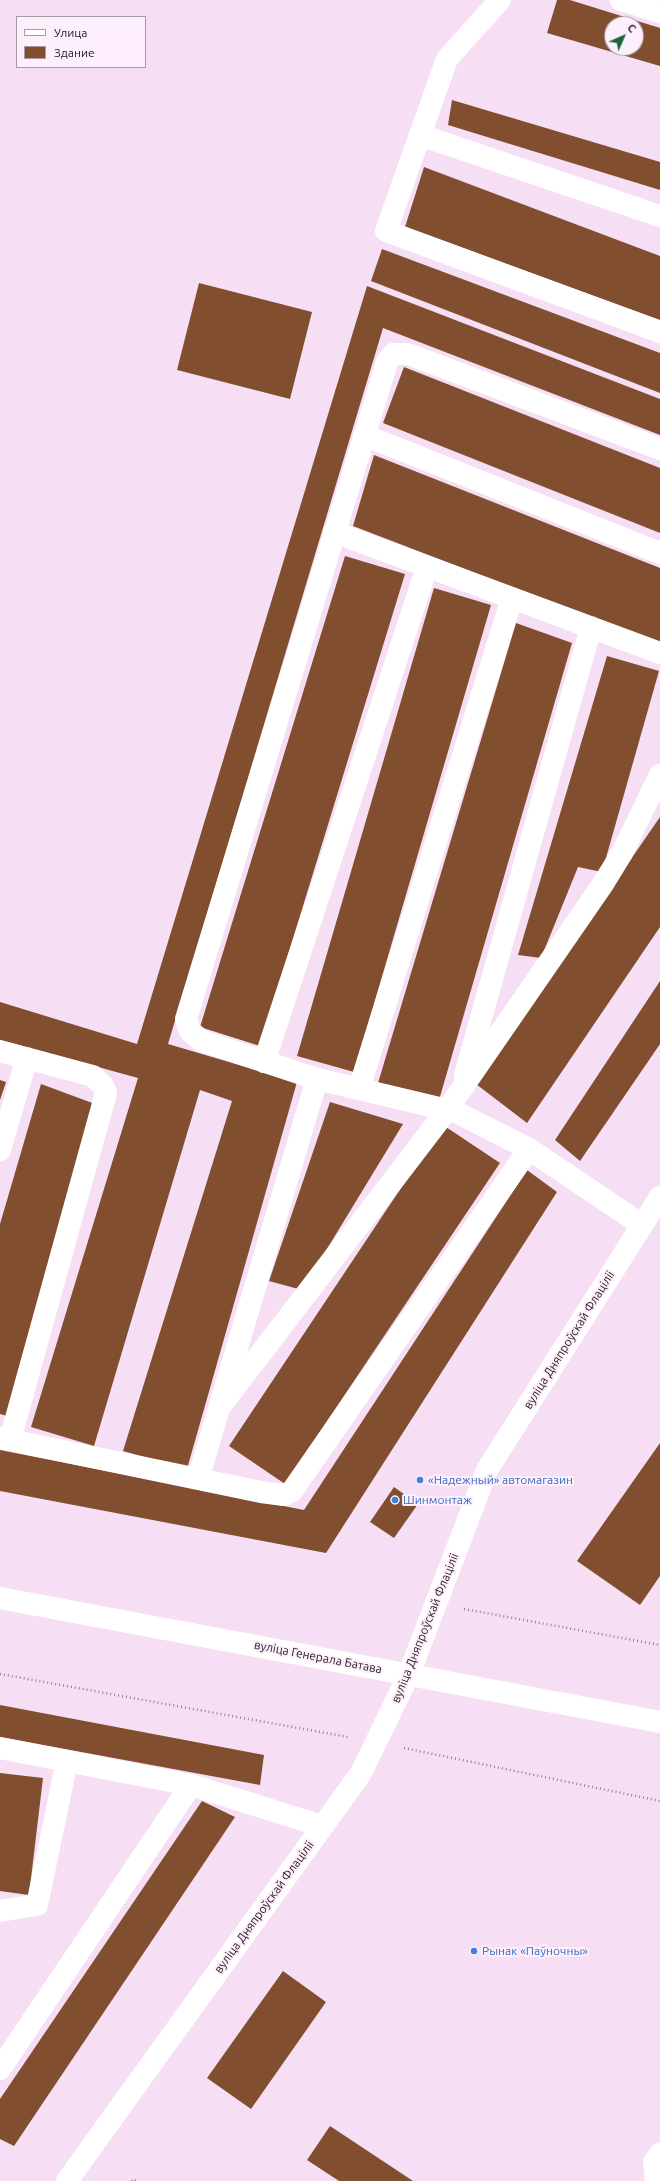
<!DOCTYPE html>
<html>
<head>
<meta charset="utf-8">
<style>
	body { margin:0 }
	#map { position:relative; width:660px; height:2181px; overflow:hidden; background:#f6dff4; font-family:Ubuntu,sans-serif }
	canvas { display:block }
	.legend { position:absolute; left:16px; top:16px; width:130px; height:52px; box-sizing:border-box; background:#feeffc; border:1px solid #a69aa5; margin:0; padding:5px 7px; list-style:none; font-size:12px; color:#221a22 }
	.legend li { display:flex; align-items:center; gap:8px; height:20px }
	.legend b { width:20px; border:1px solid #a69aa5 }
	.north { position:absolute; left:604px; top:16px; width:40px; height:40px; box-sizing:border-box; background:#feeffc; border:1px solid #a69aa5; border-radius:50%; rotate:45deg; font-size:11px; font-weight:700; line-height:16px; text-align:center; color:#221a22 }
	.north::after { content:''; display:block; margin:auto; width:14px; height:18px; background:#1b6837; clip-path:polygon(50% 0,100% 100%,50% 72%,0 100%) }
</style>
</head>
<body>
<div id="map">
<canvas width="660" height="2181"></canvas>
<ul class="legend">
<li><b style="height:5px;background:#fff"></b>Улица</li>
<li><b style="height:11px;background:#814e2f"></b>Здание</li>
</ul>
<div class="north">С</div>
</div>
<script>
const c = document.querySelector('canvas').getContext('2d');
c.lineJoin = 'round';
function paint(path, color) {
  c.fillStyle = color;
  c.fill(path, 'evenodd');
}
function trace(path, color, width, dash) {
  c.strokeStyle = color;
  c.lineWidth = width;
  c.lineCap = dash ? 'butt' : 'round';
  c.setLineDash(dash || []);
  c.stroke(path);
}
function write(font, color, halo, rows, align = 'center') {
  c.font = font + ' Ubuntu,sans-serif';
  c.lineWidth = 4;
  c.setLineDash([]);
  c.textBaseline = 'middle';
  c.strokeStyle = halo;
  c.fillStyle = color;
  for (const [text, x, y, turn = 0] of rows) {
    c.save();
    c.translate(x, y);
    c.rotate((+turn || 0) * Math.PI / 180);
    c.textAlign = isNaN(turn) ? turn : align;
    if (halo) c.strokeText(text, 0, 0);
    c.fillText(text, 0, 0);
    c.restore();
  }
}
paint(new Path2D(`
	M557,0H570L660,28V66L547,33ZM612,24H636V48H612Z
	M452,100L660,162V190L448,125Z
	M424,167L660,256V320L405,227Z
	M382,249L660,353V393L371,281Z
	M199,283L312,312L290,399L177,370Z
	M367,286L660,399V435L383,328L168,1044L297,1082L187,1469L123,1451L232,1101L200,1090L94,1446L31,1427L138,1078L0,1040V1002L137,1044Z
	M404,367L660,468V533L383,423Z
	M374,455L660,568V644L353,526Z
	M345,556L405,574L260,1046L200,1027Z
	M434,588L491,605L354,1072L297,1056Z
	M516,623L572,643L439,1100L378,1083Z
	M607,656L659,671L602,872L578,867L541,958L518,955Z
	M660,817V927L527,1123L476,1084Z
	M660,981V1044L580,1161L555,1140Z
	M0,1080L6,1082L0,1100Z
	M41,1084L95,1104L7,1416L0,1414V1224Z
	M330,1102L403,1124L302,1290L269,1281Z
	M443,1125L500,1163L285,1484L229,1446Z
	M527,1170L557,1192L326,1553L0,1491V1450L304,1510Z
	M660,1443V1576L640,1605L577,1561Z
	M394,1487L418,1504L394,1538L370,1522Z
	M0,1705L264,1755L260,1785L0,1737Z
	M0,1773L43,1778L29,1895L0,1891Z
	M202,1801L235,1817L14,2146L0,2139V2099Z
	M283,1971L326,2002L251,2109L207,2078Z
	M330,2126L413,2181H339L307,2160Z`), '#814e2f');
trace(new Path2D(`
	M464,1609L660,1645
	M0,1674L348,1737
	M404,1748L660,1801
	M132,2181L134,2179L136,2181`), '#918190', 2.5, [1, 3]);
trace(new Path2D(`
	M500,0L447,59L386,231L660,332
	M621,0L660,12
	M420,135L660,216
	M364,435L660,553
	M334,532L660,653
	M0,1051L93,1076L103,1086L106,1093L10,1440
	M264,1062L427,567
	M465,1075L591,627
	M359,1089L512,598
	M0,1150L27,1058
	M642,1225L529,1149L456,1112L317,1079L202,1041L190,1031L186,1019L387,362L393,354H408L660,449
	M219,1408L447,1110L603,884L622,853L660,775
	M0,1438L261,1492L284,1495L292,1491L529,1149
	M198,1479L317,1079
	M0,1598L660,1722
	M0,1748L191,1785L322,1826
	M0,1911L37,1905L67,1761
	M0,2069L191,1785
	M67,2181L361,1773L409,1674L487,1470L660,1197
	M656,2181L654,2162L660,2154`), '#fff', 22);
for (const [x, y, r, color] of [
	[420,1480,4,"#3f7fe0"],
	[395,1500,4,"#3f7fe0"],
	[474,1951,4,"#3f7fe0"]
]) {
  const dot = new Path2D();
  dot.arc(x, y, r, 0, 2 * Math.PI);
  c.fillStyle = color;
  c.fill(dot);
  trace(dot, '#feeffc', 1.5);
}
write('12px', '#221a22', '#feeffc', [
	["вуліца Дняпроўскай Флаціліі",569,1340,-58],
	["вуліца Дняпроўскай Флаціліі",425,1628,-68],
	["вуліца Генерала Батава",318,1657,11],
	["вуліца Дняпроўскай Флаціліі",264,1907,-54]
]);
write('12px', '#366cbe', '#feeffc', [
	["«Надежный» автомагазин",428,1480],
	["Шинмонтаж",403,1500],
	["Рынак «Паўночны»",482,1951]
], 'left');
</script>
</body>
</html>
